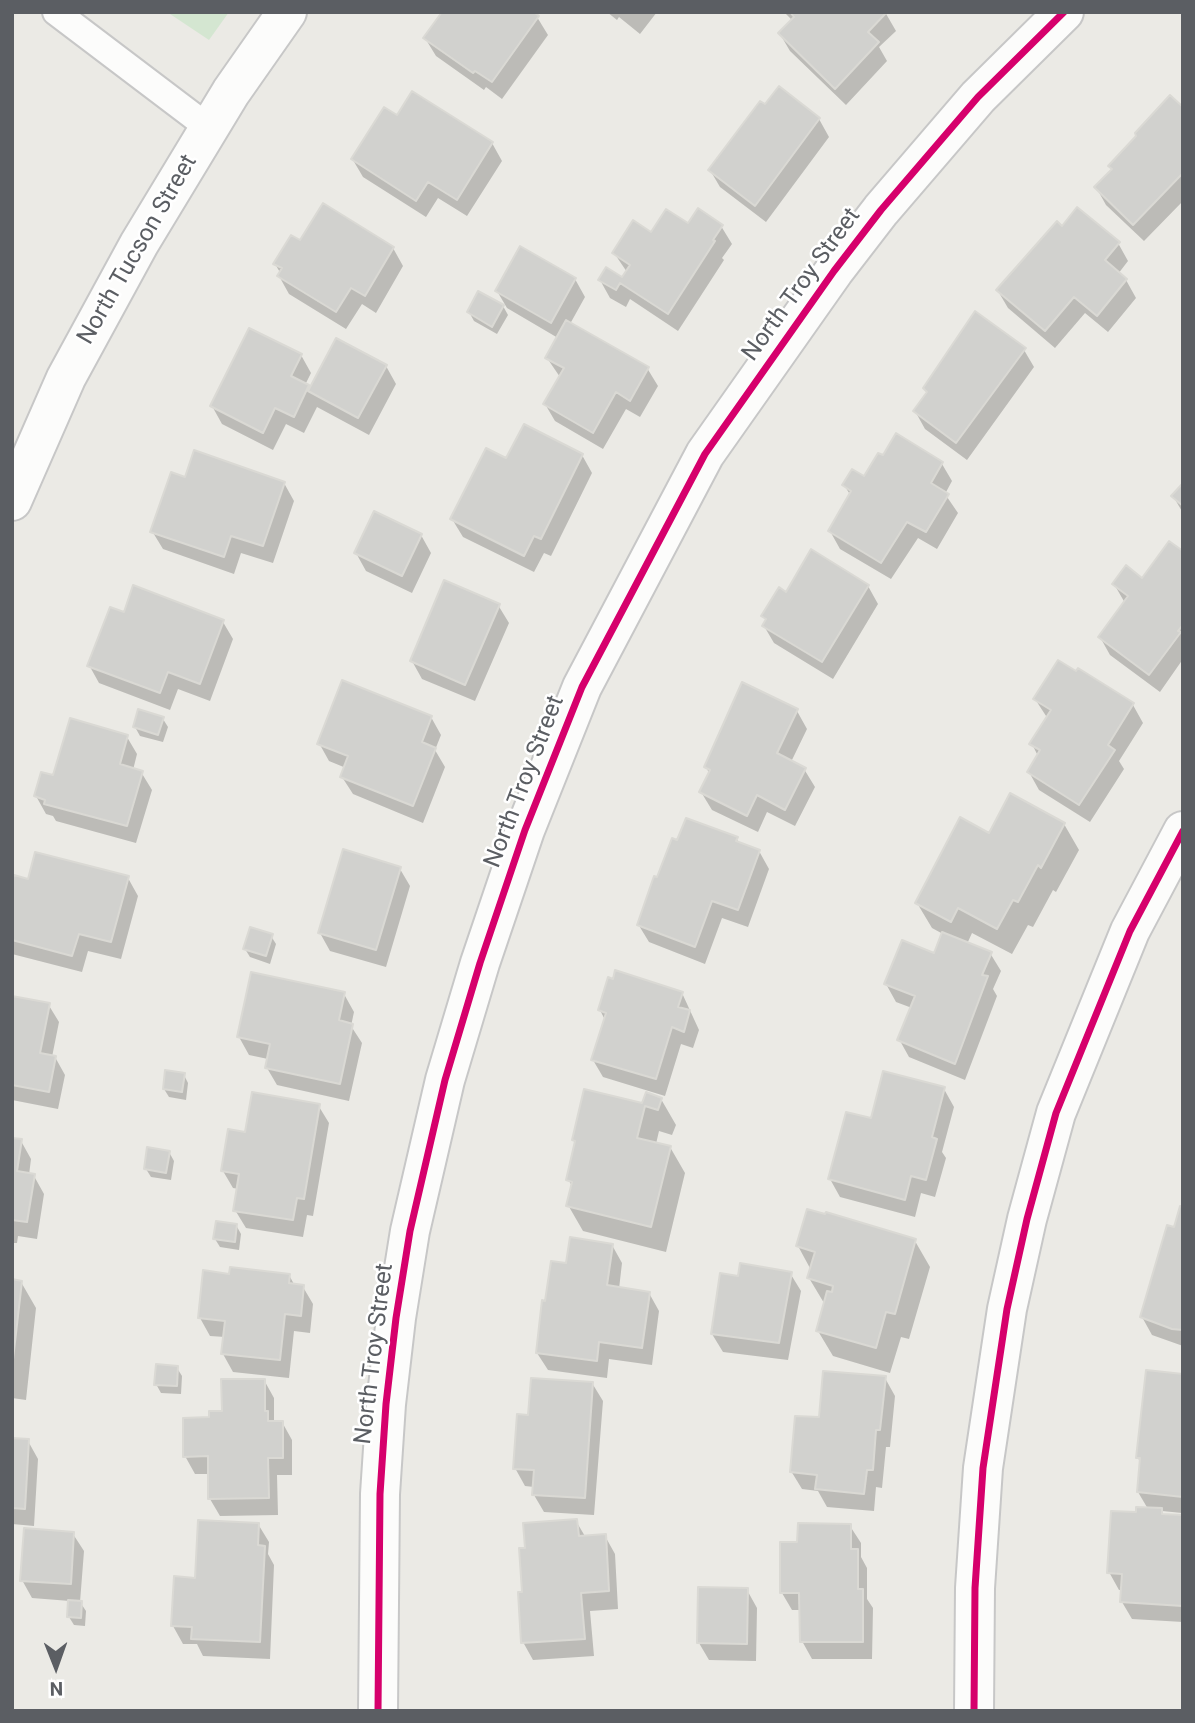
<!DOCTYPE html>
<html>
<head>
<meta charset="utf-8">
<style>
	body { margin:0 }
	#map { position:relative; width:1195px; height:1723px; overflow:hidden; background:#ebeae5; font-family:Roboto,sans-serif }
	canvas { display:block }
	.frame { position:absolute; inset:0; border:14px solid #5b5e63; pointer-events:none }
	.north { position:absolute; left:21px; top:1632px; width:70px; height:70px; -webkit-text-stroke:5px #fff; paint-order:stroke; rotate:179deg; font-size:19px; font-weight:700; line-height:28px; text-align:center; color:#5b5e63 }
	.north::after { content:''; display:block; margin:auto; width:24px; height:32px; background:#5b5e63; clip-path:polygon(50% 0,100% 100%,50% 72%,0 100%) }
</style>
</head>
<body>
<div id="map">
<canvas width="1195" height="1723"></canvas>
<div class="frame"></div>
<div class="north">N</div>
</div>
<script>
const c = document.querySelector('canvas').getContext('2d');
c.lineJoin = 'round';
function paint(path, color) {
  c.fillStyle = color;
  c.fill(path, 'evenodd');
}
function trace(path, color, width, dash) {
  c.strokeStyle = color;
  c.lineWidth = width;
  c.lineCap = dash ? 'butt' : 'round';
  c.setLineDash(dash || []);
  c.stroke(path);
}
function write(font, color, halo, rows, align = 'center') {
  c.font = font + ' Roboto,sans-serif';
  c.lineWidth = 5;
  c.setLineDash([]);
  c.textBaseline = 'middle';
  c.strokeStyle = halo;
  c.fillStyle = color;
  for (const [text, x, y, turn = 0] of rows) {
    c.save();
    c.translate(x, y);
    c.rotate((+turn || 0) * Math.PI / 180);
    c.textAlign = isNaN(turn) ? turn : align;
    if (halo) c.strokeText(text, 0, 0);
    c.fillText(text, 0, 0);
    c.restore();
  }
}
paint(new Path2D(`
	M167,12H229L209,40Z`), '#d4e6d1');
paint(new Path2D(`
	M607,12H657L640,34L619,17L617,20Z
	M784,12H885L896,31L879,47L887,61L846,105L790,51L780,34L793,21Z
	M537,17L548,35L502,99L486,87L484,90L436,56L425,38Z
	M1183,110V201L1144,241L1106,205L1096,187L1113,170L1110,166Z
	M398,117L492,143L502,161L467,216L438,198L426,217L363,177L353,160Z
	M819,119L829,137L766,222L720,187L710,170Z
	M688,226H721L732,244L722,258L724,260L678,331L630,299L626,307L610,298L600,280L622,279L627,272L614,253L651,235Z
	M1062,229L1118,243L1128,261L1118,274L1126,280L1136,298L1108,332L1085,313L1055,348L1008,308L998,291Z
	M300,242L393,248L403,266L376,313L362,304L346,329L289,294L279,276L281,274L275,264Z
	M575,279L585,297L570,324L647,368L658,386L640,417L626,409L603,449L555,421L545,404L560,377L547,358L558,338L507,308L497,291Z
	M503,306L508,315L497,334L474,321L469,312Z
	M1024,350L1034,367L967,460L925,429L915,411L928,394Z
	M301,355L311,373L305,385L311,388L386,366L396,384L369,435L317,407L304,433L286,424L273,450L222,424L212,406Z
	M582,455L592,473L551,556L544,553L534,572L463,537L452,519L507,461Z
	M942,464L952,481L945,494L958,513L937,549L918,538L891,579L840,549L830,531L851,496L844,485L864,479Z
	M186,479L284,483L294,501L273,563L241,553L234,574L163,549L152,531Z
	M1183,485V513L1173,496Z
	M421,535L431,553L412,593L366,571L356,553Z
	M1183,554V659L1160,692L1110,655L1100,637L1125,603L1114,584L1143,580Z
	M868,586L878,604L833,679L774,643L764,626L766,621L763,616L787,594Z
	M498,605L509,623L475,701L422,679L412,661Z
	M125,614L223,622L233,639L210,701L178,689L170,710L99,683L89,665Z
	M1079,670L1133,705L1143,723L1119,761L1124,769L1090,822L1039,790L1029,772L1038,756L1032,744L1048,719L1035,699Z
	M797,711L807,729L791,762L804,769L815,787L795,826L767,812L758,832L712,810L701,792L710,775L706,767Z
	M431,717L441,735L435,750L445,767L423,823L353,794L342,777L346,768L329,761L319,743Z
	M163,719L168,727L163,742L140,736L135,727Z
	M127,737L137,754L133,770L141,772L152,790L136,843L56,821L53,816L46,814L36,796L55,778Z
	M1064,824L1079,850L1056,892L1053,890L1033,927L1028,925L1012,954L972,933L967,944L990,953L1001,971L993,989L997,996L965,1080L909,1057L899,1039L912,1008L896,1002L886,984L935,955L943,934L932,928L917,903L990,835Z
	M736,838L740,844L759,851L769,869L748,927L722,918L705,964L649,942L638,924Z
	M400,869L410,886L386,967L330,951L320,933Z
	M128,878L138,896L121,959L88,951L82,972L12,954V887L29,881Z
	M271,936L276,944L270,964L250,957L245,949Z
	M682,993L699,1030L693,1048L681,1044L665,1096L603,1077L593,1060L605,1020L600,1010Z
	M344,994L354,1012L351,1026L362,1043L349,1101L277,1085L267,1068L268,1059L249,1055L239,1037Z
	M12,997L48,1004L59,1022L52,1057H55L65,1075L58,1109L12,1100Z
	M184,1075L188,1083L186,1100L169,1097L164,1089Z
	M944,1089L954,1107L942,1152L946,1158L935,1197L921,1193L915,1217L840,1197L830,1179L872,1120Z
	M661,1099L676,1125L672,1135L659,1131L656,1144L670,1147L685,1173L666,1252L583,1231L568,1205L573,1188L568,1179L576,1145L573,1140L643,1105Z
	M318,1105L329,1123L313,1216L307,1215L303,1237L246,1228L235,1210L239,1189L233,1188L223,1171L247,1134Z
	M12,1140L21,1141L31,1159L29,1175L34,1176L44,1194L37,1239L18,1236L17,1243H12Z
	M169,1152L174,1161L171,1180L151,1177L146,1169Z
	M1183,1208V1346L1152,1335L1142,1317Z
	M236,1225L241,1234L239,1250L220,1247L215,1239Z
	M915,1241L930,1267L909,1339L901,1337L890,1373L833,1356L818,1331L824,1303L809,1278L811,1270L798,1246Z
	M612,1245L622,1263L619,1289L649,1293L659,1311L652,1365L609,1359L607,1378L548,1370L537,1353L547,1303L567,1265Z
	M790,1273L801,1291L788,1360L723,1352L712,1334L739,1278Z
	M289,1275L295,1286L303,1287L313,1304L310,1333L294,1331L289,1378L233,1372L223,1354L225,1337L210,1336L200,1318L231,1276Z
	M12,1279L21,1282L36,1308L26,1400L12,1398Z
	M177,1368L182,1376L181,1394L161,1393L156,1384Z
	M1183,1376V1622L1132,1619L1122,1602L1123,1590H1119L1109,1572L1138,1514L1148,1509L1138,1492L1141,1464L1138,1458ZM1162,1511L1182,1513V1516H1164Z
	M885,1378L895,1396L890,1447H886L882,1488L876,1487L874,1511L827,1507L818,1491L802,1489L791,1471Z
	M264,1380L274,1398V1422H282L292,1440V1475H277L278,1515L220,1516L210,1499V1474H195L185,1456L211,1419L224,1412Z
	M592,1383L603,1401L594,1515L544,1512L534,1495V1487L525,1486L515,1468L530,1417Z
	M12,1440L28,1441L38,1459L34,1526L12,1524Z
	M576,1521L586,1538L605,1536L615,1554L618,1609L590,1611L594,1656L533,1660L523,1642L527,1550Z
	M258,1524L269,1542L268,1554L274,1565L270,1659L203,1656L197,1644H183L173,1626L196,1579Z
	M850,1526L861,1543V1557L867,1568V1599L873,1608L872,1659H812L802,1641L801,1610H792L782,1593L799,1544Z
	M73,1534L84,1551L80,1602L86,1611L85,1626L74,1625L69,1617L70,1601L32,1598L22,1580Z
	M747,1590L757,1608L756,1661L709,1660L699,1643Z`), '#0003');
const building = new Path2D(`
	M442,12H534L539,16L492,82L475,71L473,73L423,38Z
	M790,12H887L868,32L879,42L835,89L778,33L794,17Z
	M779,86L820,118L755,206L708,170L760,101L765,104Z
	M412,91L493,142L457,200L428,182L416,201L351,159L384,107L397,115Z
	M1170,95L1183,107V173L1133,225L1094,187L1112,169L1108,166L1136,136L1135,133Z
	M323,203L394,247L365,296L351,288L336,312L277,276L282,268L273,264L291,235L300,240Z
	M1077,207L1120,242L1105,260L1127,279L1097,316L1074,297L1045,331L996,290L1057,221L1062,226Z
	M698,208L723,225L713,240L715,241L668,314L620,283L616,290L598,280L606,267L622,277L630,265L612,253L633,220L651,232L666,209L688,223Z
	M520,246L576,278L551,323L495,291Z
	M478,291L504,305L492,327L467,312Z
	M975,311L1026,348L956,443L913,411L927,392L923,388Z
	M566,320L649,367L630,401L616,392L593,433L543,404L564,368L545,358Z
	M249,328L302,354L291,376L309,385L294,417L275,408L263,433L210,406Z
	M336,338L387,365L358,418L308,391Z
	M524,424L583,454L541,539L534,536L524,556L450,519L486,448L506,458Z
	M896,433L943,462L931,483L949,494L926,532L907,522L881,563L828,531L851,491L842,485L852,469L864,476L878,453L883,455Z
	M194,450L285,482L263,546L231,536L224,557L150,532L171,472L185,477Z
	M1183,483V506L1171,496Z
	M374,511L422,534L402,576L354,553Z
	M1169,541L1183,551V625L1178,631L1181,632L1149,675L1098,637L1128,596L1112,584L1126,565L1142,578Z
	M811,549L869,585L822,662L762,626L766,619L761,616L779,587L786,592Z
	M444,580L500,604L465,685L410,661Z
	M133,585L224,620L200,684L168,672L160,693L87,666L110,607L124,612Z
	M1058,660L1076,671L1078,668L1134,703L1108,745L1115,750L1079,805L1027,772L1040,750L1029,744L1051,710L1033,699Z
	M342,680L432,716L422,742L436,748L413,806L340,777L348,756L317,744Z
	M742,682L798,709L777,753L806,768L785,810L757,795L747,816L699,792L710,770L704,767Z
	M138,709L164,717L158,735L133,727Z
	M70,718L128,735L120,764L143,771L127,826L44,804L45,800L34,796L41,772L53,775Z
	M1010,793L1065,823L1041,868L1038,865L1018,902L1013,900L997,929L958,908L951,922L915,903L960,817L989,833Z
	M686,818L738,837L736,841L760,850L738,910L712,901L695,947L637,925L654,876L657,877L672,838L677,840Z
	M343,849L401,867L376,950L318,933Z
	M35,852L129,876L111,942L79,934L72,956L12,940V881L14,875L28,879Z
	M250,927L273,934L266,956L243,949Z
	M942,932L992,952L982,975L988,976L955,1064L897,1040L915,996L884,984L902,940L934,953Z
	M615,970L683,992L678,1007L690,1010L684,1032L672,1027L656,1079L591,1060L606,1013L598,1010L608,977L613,979Z
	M251,972L345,992L339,1020L353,1024L340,1084L265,1068L270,1044L237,1037Z
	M12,996L50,1003L40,1053L56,1056L49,1092L12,1085Z
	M165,1070L185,1073L182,1092L163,1089Z
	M883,1071L945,1087L932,1137L937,1139L926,1180L911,1176L905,1200L828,1179L846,1112L871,1118Z
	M584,1089L642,1103L646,1092L662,1098L658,1110L645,1106L637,1138L671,1146L651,1227L566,1206L572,1182L566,1180L575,1141L572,1140Z
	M252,1092L320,1104L304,1199L297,1198L293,1220L233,1211L239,1174L221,1171L228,1129L245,1132Z
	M12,1138L22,1139L17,1171L35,1174L27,1222L12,1220Z
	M147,1147L170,1151L166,1173L144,1169Z
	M1180,1206L1183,1207V1330L1172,1329L1140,1317L1167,1225L1174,1227Z
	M807,1209L825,1214L826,1212L916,1239L895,1314L886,1312L876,1348L816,1331L827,1291L832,1292L833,1286L807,1278L815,1252L796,1246Z
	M216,1221L237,1224L235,1242L213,1239Z
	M570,1237L613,1244L607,1285L650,1292L642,1348L599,1342L597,1361L536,1353L542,1300L545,1301L551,1261L566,1263Z
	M740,1263L792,1272L779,1343L711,1334L720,1273L738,1276Z
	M230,1267L290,1274L289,1283L304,1285L301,1316L285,1314L280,1360L221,1354L225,1321L198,1318L203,1270L229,1274Z
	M12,1279L22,1281L12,1368Z
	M156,1364L178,1366L177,1386L154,1385Z
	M1146,1370L1183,1374V1497L1137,1492L1140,1458H1136Z
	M823,1371L886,1376L880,1430H876L873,1470H867L864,1494L815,1489L817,1475L790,1472L795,1416L819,1417Z
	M531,1378L593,1382L585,1498L532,1495L534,1470L513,1469L517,1414L528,1415Z
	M221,1379H265V1411H268V1421H283V1458H268L269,1498L208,1499V1456L183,1457V1418L209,1417V1411H222Z
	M12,1438L29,1439L25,1509L12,1508Z
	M1136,1507L1162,1508V1514L1183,1515V1606L1120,1602L1122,1574L1107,1573L1111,1511L1136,1512Z
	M577,1519L579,1536L606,1534L609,1591L581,1593L585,1639L521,1643L518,1592H522L519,1548H525L523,1523Z
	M198,1520L259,1523L258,1545L265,1546L260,1642L191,1639L192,1627L171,1626L174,1576L195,1578Z
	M798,1523L851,1524V1549H858V1589H863V1642H800L799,1593H780V1542H797Z
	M24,1528L74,1532L71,1584L20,1581Z
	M698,1587L748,1588L747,1644L697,1643Z
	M68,1600L82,1601L81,1618L67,1617Z`);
paint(building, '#d1d1ce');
trace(building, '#dad9d4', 2);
const service = new Path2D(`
	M56,12L209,128`);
const minor = new Path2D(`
	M12,501L66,378L139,244L231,92L287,12
	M378,1711L380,1494L386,1404L396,1318L410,1231L445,1080L480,963L525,830L582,687L705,454L834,271L881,210L978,97L1064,12
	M974,1711L975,1588L983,1468L1007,1309L1027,1219L1056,1113L1130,931L1183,831`);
trace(service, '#c7c7c7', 30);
trace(minor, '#c7c7c7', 42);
trace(service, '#fcfcfb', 26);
trace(minor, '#fcfcfb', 38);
trace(new Path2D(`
	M378,1711L380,1494L386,1404L396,1318L410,1231L445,1080L480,963L525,830L582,687L705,454L834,271L881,210L978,97L1064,12
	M974,1711L975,1588L983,1468L1007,1309L1027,1219L1056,1113L1130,931L1183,831`), '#d6006c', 7);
write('24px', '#5b5e63', '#fff', [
	["North Tucson Street",138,250,-60],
	["North Troy Street",802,285,-54],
	["North Troy Street",525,782,-69],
	["North Troy Street",375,1354,-83]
]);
</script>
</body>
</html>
